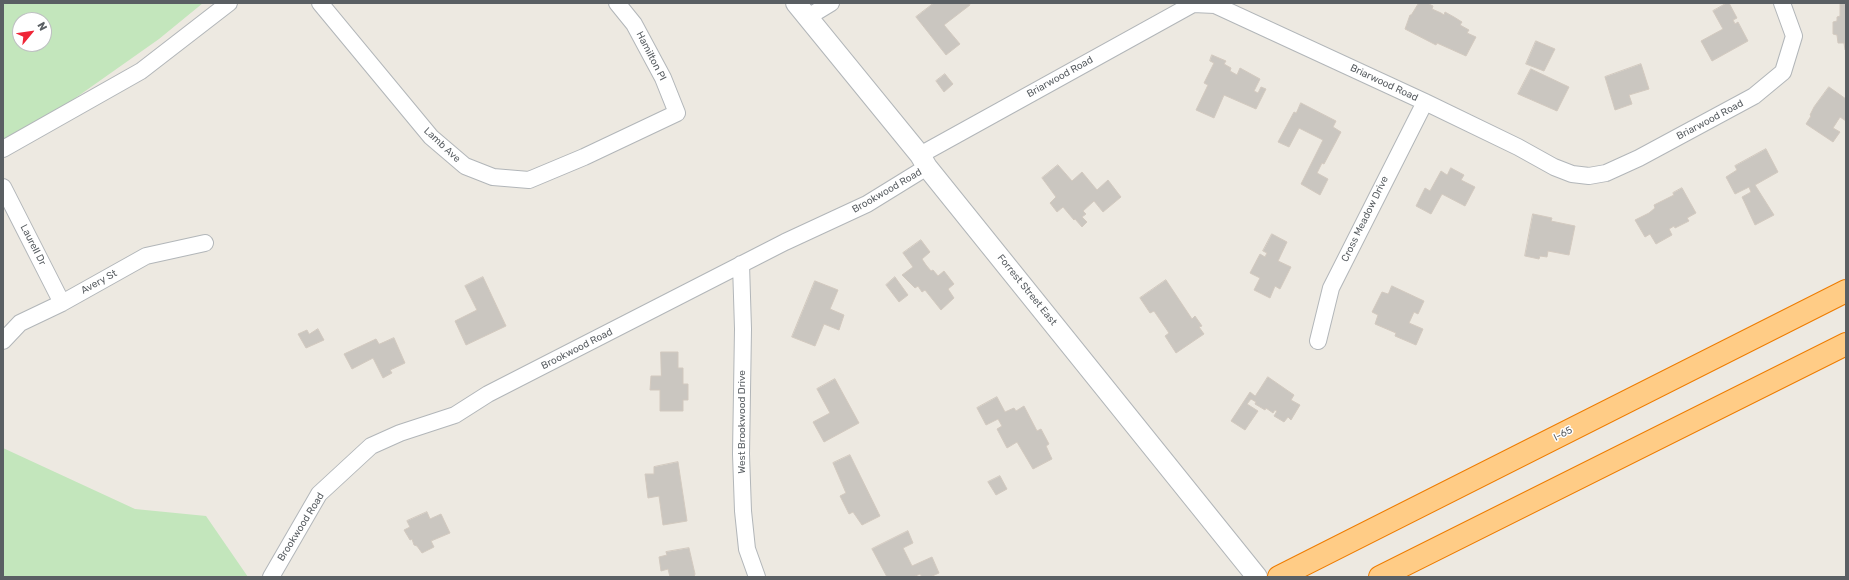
<!DOCTYPE html>
<html>
<head>
<meta charset="utf-8">
<style>
	body { margin:0 }
	#map { position:relative; width:1849px; height:580px; overflow:hidden; background:#ede9e1; font-family:Rubik,sans-serif }
	canvas { display:block }
	.frame { position:absolute; inset:0; border:4px solid #5a5f63; pointer-events:none }
	.north { position:absolute; left:12px; top:12px; width:40px; height:40px; box-sizing:border-box; background:#fff; border:1px solid #bdbfc1; border-radius:50%; rotate:61deg; font-size:11px; font-weight:700; line-height:16px; text-align:center; color:#5a5f63 }
	.north::after { content:''; display:block; margin:auto; width:14px; height:18px; background:#ef2637; clip-path:polygon(50% 0,100% 100%,50% 72%,0 100%) }
</style>
</head>
<body>
<div id="map">
<canvas width="1849" height="580"></canvas>
<div class="frame"></div>
<div class="north">N</div>
</div>
<script>
const c = document.querySelector('canvas').getContext('2d');
c.lineJoin = 'round';
function paint(path, color) {
  c.fillStyle = color;
  c.fill(path, 'evenodd');
}
function trace(path, color, width, dash) {
  c.strokeStyle = color;
  c.lineWidth = width;
  c.lineCap = dash ? 'butt' : 'round';
  c.setLineDash(dash || []);
  c.stroke(path);
}
function write(font, color, halo, rows, align = 'center') {
  c.font = font + ' Rubik,sans-serif';
  c.lineWidth = 3;
  c.setLineDash([]);
  c.textBaseline = 'middle';
  c.strokeStyle = halo;
  c.fillStyle = color;
  for (const [text, x, y, turn = 0] of rows) {
    c.save();
    c.translate(x, y);
    c.rotate((+turn || 0) * Math.PI / 180);
    c.textAlign = isNaN(turn) ? turn : align;
    if (halo) c.strokeText(text, 0, 0);
    c.fillText(text, 0, 0);
    c.restore();
  }
}
paint(new Path2D(`
	M3,3H203L159,39L47,118L3,141ZM20,20H44V44H20Z
	M3,448L135,509L206,516L248,577H3Z`), '#c3e6bc');
const building = new Path2D(`
	M934,3H969L970,5L944,25L960,44L946,55L916,17Z
	M1419,3H1427L1433,6L1432,9L1441,13L1444,15L1445,12L1454,17L1462,22L1460,25L1469,30L1467,33L1476,37L1466,56L1437,43L1436,45L1405,29L1410,15H1411Z
	M1727,3H1729L1737,18L1733,20L1735,24L1738,22L1748,41L1712,61L1701,41L1723,29L1713,11Z
	M1846,3V50H1845L1844,43H1838L1837,35L1833,34V22L1837,21V17L1840,16V4Z
	M1536,41L1555,49L1544,71L1526,64Z
	M1212,55L1226,61L1224,64L1231,68L1230,71L1237,75L1240,68L1260,79L1254,91L1258,93L1261,87L1266,89L1256,109L1224,95L1214,118L1196,110L1208,85L1204,83L1214,63L1210,61Z
	M1641,64L1649,89L1629,95L1632,104L1615,110L1605,77Z
	M1531,69L1569,87L1557,111L1518,94Z
	M945,74L953,84L944,92L936,81Z
	M1829,87L1846,99V121L1840,117L1833,128L1840,132L1833,142L1806,124L1811,116L1810,115L1814,107Z
	M1301,103L1336,121L1333,127L1341,132L1324,164L1322,163L1317,173L1328,179L1320,195L1301,184L1323,140L1299,128L1289,147L1278,142L1294,112L1296,113Z
	M1766,149L1778,172L1755,185L1774,215L1755,225L1742,197L1751,192L1749,187L1735,194L1726,177L1737,170L1735,166Z
	M1058,165L1072,181L1082,172L1097,190L1108,180L1121,197L1103,212L1094,201L1083,211L1086,214L1082,217L1087,222L1082,227L1075,219L1074,220L1063,207L1057,212L1050,203L1056,197L1042,178Z
	M1451,168L1464,175L1461,180L1475,187L1465,206L1442,194L1431,214L1416,206L1425,188L1430,191L1441,171L1447,175Z
	M1682,188L1696,213L1687,218L1689,221L1675,228L1674,226L1669,229L1672,235L1656,244L1650,234L1645,237L1635,220L1649,213L1655,208L1654,205L1674,195L1673,193Z
	M1533,214L1552,218L1551,221L1575,226L1569,255L1548,251L1547,257L1540,256L1539,259L1525,256Z
	M1272,234L1287,242L1278,261L1291,267L1280,289L1275,286L1270,298L1254,290L1260,278L1250,273L1260,254L1265,257L1267,253L1263,251Z
	M921,240L930,252L922,259L926,265L931,271L933,270L938,276L944,271L954,284L948,289L954,298L941,310L925,290L922,292L918,286L915,288L902,275L913,267L903,253Z
	M483,277L506,326L466,345L455,321L477,310L465,286Z
	M895,277L908,295L899,302L886,285Z
	M1166,280L1192,319L1195,316L1202,326L1199,327L1204,334L1176,353L1165,336L1169,333L1154,311L1150,313L1140,298Z
	M815,281L838,290L830,309L844,315L839,330L824,324L815,346L792,337Z
	M1392,286L1424,301L1418,314L1414,312L1409,323L1423,329L1416,345L1395,336L1396,333L1375,324L1378,315L1372,312L1382,292L1388,294Z
	M318,329L324,340L306,348L298,334L307,330L309,334Z
	M394,338L405,363L390,370L392,373L383,378L373,358L352,369L344,354L376,339L379,344Z
	M661,352H678V368H683V384H688V400H683V411H660V390H650L651,376H661Z
	M1268,377L1294,395L1291,400L1300,405L1291,420L1288,417L1284,422L1274,416L1277,411L1275,410L1273,413L1266,408L1265,410L1255,404L1256,402L1251,399L1247,404L1258,411L1245,430L1231,421L1250,392L1255,396Z
	M835,379L859,423L824,442L813,422L830,413L817,389Z
	M997,397L1005,412L1014,408L1016,411L1024,406L1037,431L1041,429L1049,444L1046,446L1052,459L1033,469L1017,442L1007,448L997,429L1002,426L998,419L986,425L977,408Z
	M850,455L880,516L862,525L853,512L849,514L840,496L846,493L833,463Z
	M678,462L687,521L663,525L659,496L648,498L645,474H654V467Z
	M1000,476L1007,489L996,495L988,482Z
	M427,512L430,519L441,514L450,533L431,541L434,547L422,553L417,546L414,545L412,539L410,540L404,530L410,527L407,521Z
	M908,531L913,543L903,548L912,566L932,557L939,573L930,577H922L920,574L913,577H887L872,549Z
	M689,548L695,574L694,577H670L668,569L661,571L659,557L667,555L666,552Z`);
paint(building, '#cac6c0');
trace(building, '#d2c9bf', 1);
const minor = new Path2D(`
	M320,3L431,137L465,166L493,177L529,180L584,157L677,113L663,78L634,24L617,3
	M808,17L831,3
	M3,149L141,71L229,3
	M920,155L1193,4L1215,5L1425,102L1518,147L1554,167L1572,174L1589,176L1606,173L1639,158L1754,96L1783,72L1794,36L1782,3
	M3,187L62,303
	M741,264L743,329L741,454L743,511L747,549L757,577
	M3,341L20,323L62,303L146,256L205,243
	M1318,341L1331,288L1425,102
	M271,577L319,494L371,446L400,433L455,415L488,394L785,242L867,204L927,167`);
const tertiary = new Path2D(`
	M796,3L920,155L927,167L1257,577`);
const motorway = new Path2D(`
	M1279,577L1846,291
	M1380,577L1846,344`);
trace(minor, '#b2b6b9', 18);
trace(tertiary, '#b2b6b9', 22);
trace(motorway, '#ee7c00', 24);
trace(minor, '#fff', 16);
trace(tertiary, '#fff', 20);
trace(motorway, '#ffcc86', 22);
write('10px', '#5a5f63', '#fff', [
	["Hamilton Pl",651,56,63],
	["Briarwood Road",1060,77,-29],
	["Briarwood Road",1384,83,25],
	["Briarwood Road",1710,120,-28],
	["Lamb Ave",442,145,43],
	["Brookwood Road",887,191,-30],
	["Cross Meadow Drive",1365,219,-64],
	["Laurell Dr",33,245,63],
	["Avery St",99,282,-29],
	["Forrest Street East",1027,290,51],
	["Brookwood Road",577,349,-27],
	["West Brookwood Drive",742,422,-90],
	["I-65",1563,434,-27],
	["Brookwood Road",301,527,-58]
]);
</script>
</body>
</html>
